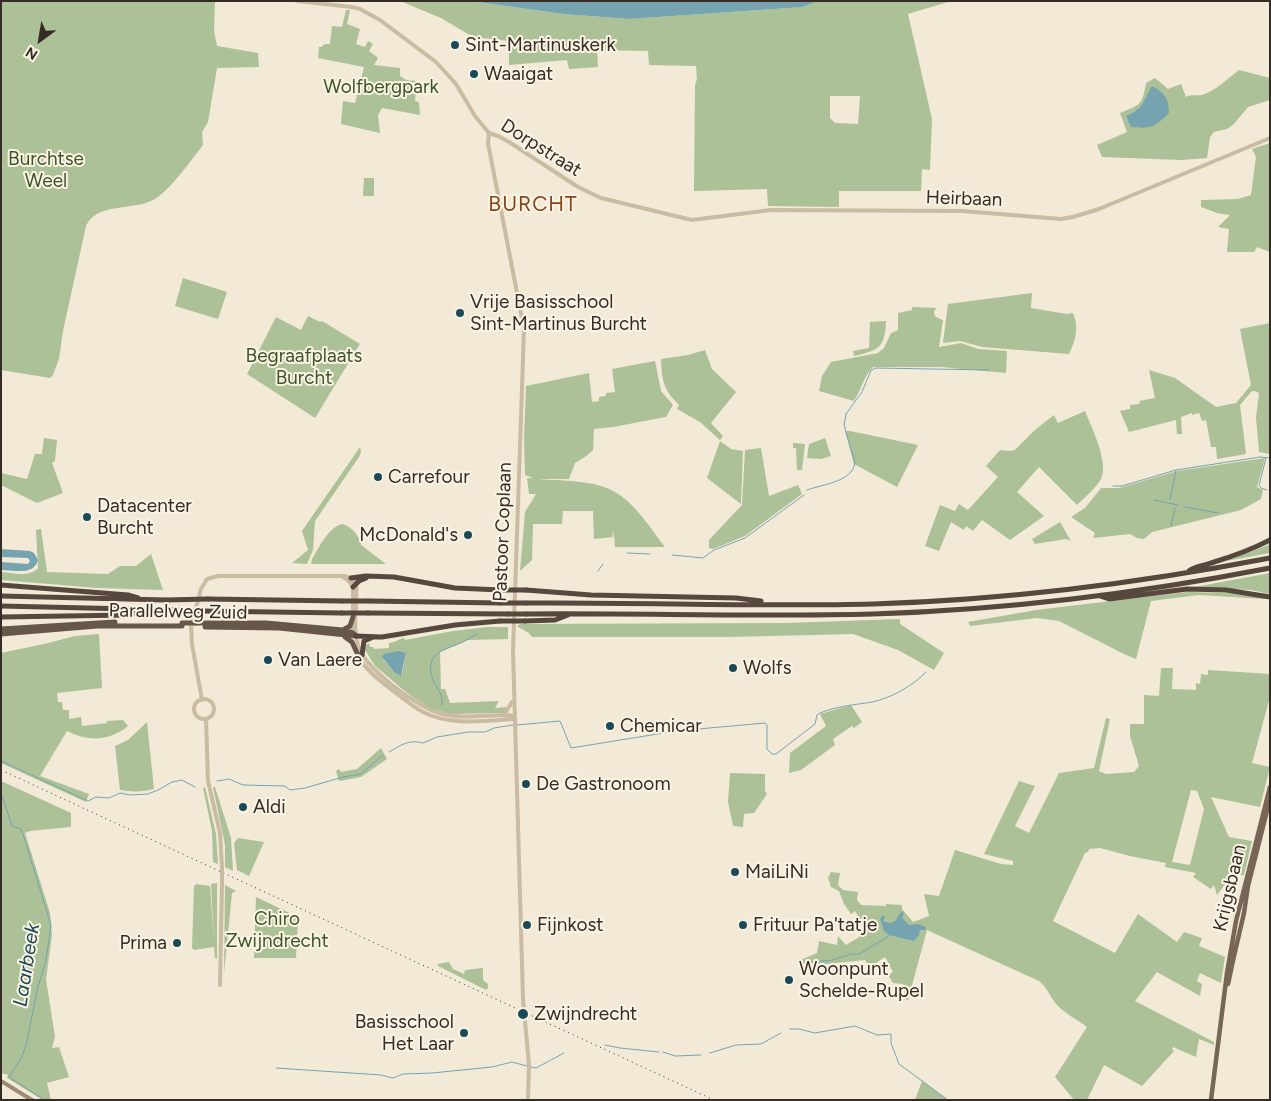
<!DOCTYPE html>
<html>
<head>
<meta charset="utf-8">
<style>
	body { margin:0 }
	#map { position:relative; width:1271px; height:1101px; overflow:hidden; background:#f2e9d7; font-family:Figtree,sans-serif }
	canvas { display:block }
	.frame { position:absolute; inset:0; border:2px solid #342c25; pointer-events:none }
	.north { position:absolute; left:15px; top:15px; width:50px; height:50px; -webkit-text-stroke:4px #faf3e3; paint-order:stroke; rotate:212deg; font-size:14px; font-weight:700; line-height:20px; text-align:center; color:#342c25 }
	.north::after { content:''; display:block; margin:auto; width:18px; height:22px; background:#342c25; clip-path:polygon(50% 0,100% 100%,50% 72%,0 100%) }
</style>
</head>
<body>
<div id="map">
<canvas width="1271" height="1101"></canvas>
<div class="frame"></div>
<div class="north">N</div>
</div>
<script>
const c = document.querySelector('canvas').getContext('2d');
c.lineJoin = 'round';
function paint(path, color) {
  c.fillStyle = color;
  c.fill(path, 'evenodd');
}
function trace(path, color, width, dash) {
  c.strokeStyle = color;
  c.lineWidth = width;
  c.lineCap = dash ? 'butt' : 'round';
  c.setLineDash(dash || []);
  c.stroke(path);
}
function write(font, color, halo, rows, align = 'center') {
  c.font = font + ' Figtree,sans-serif';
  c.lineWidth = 4;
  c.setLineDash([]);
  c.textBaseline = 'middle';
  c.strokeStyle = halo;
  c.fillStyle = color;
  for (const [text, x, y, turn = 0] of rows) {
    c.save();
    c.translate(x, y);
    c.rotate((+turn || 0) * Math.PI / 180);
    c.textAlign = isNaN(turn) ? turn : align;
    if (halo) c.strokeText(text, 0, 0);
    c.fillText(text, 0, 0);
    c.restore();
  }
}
paint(new Path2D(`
	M1,1H215L214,31L217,46L258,53L259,67L217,68L208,122L202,132L203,145C192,159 168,193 153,200C132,211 97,202 86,226L63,331L59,359L53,375L50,378L1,370Z
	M400,1H471L563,14L629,19L803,7L818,1H951L908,14L932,119L930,170L922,169L921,191H839V207L768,206L767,189L694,191L695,85L697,79L696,66L649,65L648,51L597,50L598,67L569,69L567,60L509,65V41L473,37L441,18ZM830,96H860L858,124L835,123L830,118Z
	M346,10H350L347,24L360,29L356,44L365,47L368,41L373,44L369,51L378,58L374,65L400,68V76L406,80L417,81L415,101L419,102L420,115L382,108L378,115L380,133L341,124L343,101L355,103L364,67L318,58L319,47H321L325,44H330L332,26L342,27Z
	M1239,70L1270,78V100L1248,107L1233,125L1227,129L1214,132L1210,137L1207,158L1181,160L1102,157L1097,145L1127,132L1120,113C1141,104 1142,106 1146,83L1155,78L1168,89L1181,84L1186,97C1192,94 1197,96 1202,95C1216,91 1228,78 1239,70ZM1148,93L1138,128L1127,116C1138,111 1143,105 1148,93Z
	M1270,143V252L1257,247L1254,252H1227L1229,229L1218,227L1230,215L1217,213L1201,207V200L1238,199L1251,195L1256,157L1252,149Z
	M364,178H374V196H363Z
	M183,278L227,292L218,319L175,306Z
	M1032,293L1031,308L1067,314L1073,313C1079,328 1076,339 1069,354L982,347L960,341L943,343L948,304Z
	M912,307L937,308L934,311C934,317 937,318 943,320L939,347L961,343L978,349L1007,351L1006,373L941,367H873C864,375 861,391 854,401L819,391L822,376L831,362L878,353L884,348L891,333L898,330V313L912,310Z
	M308,316L320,322L322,321L360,344L315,418L247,374L276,317L301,330Z
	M886,321C885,348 879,350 854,356L853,351L869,348L870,322Z
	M1270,323V454L1259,452L1256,418L1259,393L1255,391H1252L1240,405L1246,454L1217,459L1216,447H1211L1206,420L1202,421L1199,413L1192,415V413L1181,417L1182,434H1177L1176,420L1129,432L1120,411L1130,409V405L1140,404L1139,401L1155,398L1149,370L1175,378L1216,407L1236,403L1251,385L1240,329Z
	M705,350L712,369L736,392L711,423L723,436L720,440L700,422L677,409L679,405C663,389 662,381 661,359L688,355Z
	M655,361L661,391L673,405L666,417L613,427L594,429L593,450L585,457L575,463L569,479H539C560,481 581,480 601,486C630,494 648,525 665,547H615L614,535L612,531L613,537L594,539L593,511H563L562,524H533L532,560L520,571L525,512L536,494H529L527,478H533L525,475L524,438L526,386L589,373L592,402L599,401V397L606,396V393L615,392L612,369Z
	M1085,411C1092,428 1109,463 1101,479C1095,489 1085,497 1077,505L1039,467L1017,492L1044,516L1010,540L982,520L973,531L966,526L964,530L951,522L939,551L925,546L940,505L955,511L959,504L968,510L998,477L986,466L1000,450L1010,451L1015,450L1036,429L1054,415L1058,423Z
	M845,431H850L918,445L897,487L854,464Z
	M44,438L57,440L55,461L52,463L63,493L37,503L1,485V473L27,479L35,454H42Z
	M825,438L831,456L821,459L807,458L809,444Z
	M720,441L731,449L743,451L741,504L707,478Z
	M793,443L805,444L802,470H797L796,448H793Z
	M360,447L361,452L359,457L315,521L313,550L307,564L292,563L308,550L302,531Z
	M761,448L769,496L798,485L802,494L745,536L713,549L709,548V540L742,505L745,450Z
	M1265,458L1257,487L1263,490L1261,499L1241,510L1152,532L1144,539L1137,538L1130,534L1093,538L1095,533L1071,517L1085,508L1101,488H1119L1177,471Z
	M1060,522L1071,541L1066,539L1035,544L1032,539Z
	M343,524C353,528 357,534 361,543V545L386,564H311L312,559C319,548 329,526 343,524Z
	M41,529L47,572L108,574L120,566H136L151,554L163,590L97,588L1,580V572C14,573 29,578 38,568L36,530Z
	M1270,544V553L1226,561L1266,546Z
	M1270,573V594L1251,590L1195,587Z
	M1187,592L1228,593L1265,598V599L1199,595L1151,601L1136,659L1124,654L1059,621L1037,618L970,626L968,622L1036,610Z
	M900,619V624L944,653L934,670L898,650L853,634L728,637H532L529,633L518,627V625L522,624L786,623Z
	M487,627H508V639L468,640L440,652L441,689H445L450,703L499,701L495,708L507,707L504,713H500L451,714L431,709L407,693L375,666L365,650L366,645L369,643L370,647H373L374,649L389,648V643C395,643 398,639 404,638L405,640L453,631ZM406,653L402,674L394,672L383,659Z
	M99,634L102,688L57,693L58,702H62L63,710H69V719L81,717L82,726L107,723V721L123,720L128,726C110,741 88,742 67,731L40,776L89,794L86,802L1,763V653L44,644L75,636Z
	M1161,668H1173L1172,689L1196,690V683L1200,684L1201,674L1208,675V670L1270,674V697L1252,763L1270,767L1260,807L1211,797L1229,837L1252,841L1244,875H1232L1217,895L1214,885L1211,889L1193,877L1196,873L1165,867L1166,863L1130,856L1100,848L1089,849L1088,852L1085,853L1053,921L1115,953L1138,914L1177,942L1184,932L1202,938L1199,946L1225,957L1221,983L1200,973L1197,981L1202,984L1200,996L1157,972L1135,1001L1214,1042V1045L1199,1039L1196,1057L1173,1047L1172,1049L1174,1051L1142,1086L1104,1065L1087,1100H1074L1055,1077L1087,1027C1077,1019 1065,1014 1057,1005C1050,997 1047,987 1039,981L927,930L908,1000L903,999L905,987L903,984L893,983L888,975L893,972L885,957L870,967L865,960L800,967L798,961L817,953L819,941L837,945L838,936L846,945L859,937L865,928L855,911L851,914L844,904L839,891L831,887L828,878L831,872L840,873L838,885L843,890L858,892L857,900L861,905L886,906V904L902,905V909L913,922L929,916L924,894L939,896L955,850L1001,864L1013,865V861L984,854L1019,781L1035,786L1015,826L1029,833L1059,773L1094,768L1106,718L1110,719L1099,771L1106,774L1134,772L1139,766L1130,736V724H1144V695L1159,696ZM1191,790L1197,791L1204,809L1190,865L1172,862Z
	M851,705L862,722L854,728L852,726L833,739L835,745L801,770L789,773L790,753L826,726L820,714Z
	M147,722L154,789C142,792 132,792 120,790L115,746L128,740Z
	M381,748L387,759L361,777L339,781L336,771L339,769L341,772L357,769Z
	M730,773L765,774V791L767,794L754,813L744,814L743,827L733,826L728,802Z
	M1,781L71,813V827L30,831L25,833L50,913L52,935L46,979L55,1037L52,1048L59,1047L69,1077L47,1083L51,1100H43L7,1078L8,1075L1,1073Z
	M205,787L216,834L218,864L213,862L212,831L203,788Z
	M213,787H215L231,838L233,871L225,867V845Z
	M238,838L264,842L249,876L237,870L234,843Z
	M217,883V959L215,958L214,947L194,950L192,948L194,886L196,884L210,886L214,943L211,884Z
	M225,885L236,891L232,893L224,974Z
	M256,897L298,917L296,958H254Z
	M449,962L453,969L464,974L465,970L483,968V980L488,984V988L486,990L438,966V964Z
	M922,1081L948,1100H915Z`), '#acc197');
paint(new Path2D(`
	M471,1H818L803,7L629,19L563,14Z
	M1152,86C1165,93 1169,99 1169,113C1155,127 1151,129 1131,127L1126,116C1143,109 1143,101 1152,86Z
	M1,549L30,551L34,553L38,560C34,576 14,570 1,570V562L28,564L30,561L28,558L1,557Z
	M399,651L406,653L401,676L394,672L382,657L384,654Z
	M901,912L904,913L902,918L909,925L917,924L926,927L925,930H920L919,935L914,941L889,935L884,931L880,919L883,915L885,918L883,920L885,922L891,923L895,921Z`), '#75a4b0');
trace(new Path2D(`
	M1266,458L1259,485L1261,488L1267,490
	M1113,486H1122L1176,470L1260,457L1270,458
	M807,490C823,484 852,482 855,463L844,425L846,414L862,392L871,370L876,368L989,370
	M1170,499L1176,470
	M1154,500L1178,505
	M1185,507L1218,513
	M1171,526L1175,508
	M627,553L650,554
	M672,555L703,558L714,550L745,538L804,495
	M598,571L603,564
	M442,706C443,690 436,690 432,677C425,651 446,650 463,642C468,639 473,636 477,634
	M517,725L560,721L571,748L676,731L765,723L767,725V749L772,754H776L815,724L817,715L820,713C837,706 854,705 872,702C891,698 913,686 926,672
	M389,752C401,745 409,739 423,743L437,737L468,732H485L494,728L513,725
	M1,761L88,801L96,797L109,798L120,793L131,795L148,794L158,790L172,782L182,780L195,787
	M217,781L229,779L243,785L285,786L290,790L305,788L343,777L361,774L383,755
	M1,793L12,826L21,829L23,834L51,925L46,960L37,990L27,1042L21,1059L9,1077L44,1100
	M809,962L833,960L851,954H859L886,938L889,935
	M790,1029H799L815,1033L855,1026L877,1035L891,1034V1043L899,1064L948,1100
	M605,1045L620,1048L659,1052
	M663,1052L675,1056L701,1055
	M710,1053L736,1045L761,1044L781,1033
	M531,1067L536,1068L564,1053
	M276,1068L381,1075L393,1078L403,1074L432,1073L492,1067L512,1062L527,1066`), '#75a4b0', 1);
trace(new Path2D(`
	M297,1L352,7L360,9L380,20L436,62L456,84L475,116L489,133L498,136L509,142L578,187L601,198L692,220L771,210L962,211L1061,219L1073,217L1099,209L1270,138
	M489,133L488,143L524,329L513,651L523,999L529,1065L528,1100
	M343,577L348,580L353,587V633
	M357,655C366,670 378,679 392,690C402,697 412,706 423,712C449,726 485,721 514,719
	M194 709a10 10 0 1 1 20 0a10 10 0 1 1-20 0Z
	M202,700L192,644L191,627L201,589L207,579L218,576H344L351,578L356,584C358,604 352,626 358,645C364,668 419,709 442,714C463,719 486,715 507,715L514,716
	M504,715L512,702
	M206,719L208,781L220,833L222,868
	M220,985L222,883`), '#cabba3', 4);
trace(new Path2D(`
	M1,1081L32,1100`), '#9d8a74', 4);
trace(new Path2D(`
	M1228,984L1234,956L1244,913L1248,886L1270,799
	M1211,1100L1227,973L1236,921L1270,787`), '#776656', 4.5);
trace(new Path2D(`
	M196,623H266L343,630L353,633L356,636
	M205,627L279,628L356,636
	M1,629L115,622
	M343,630L350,626L353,617
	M1,634L97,626H182
	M345,637L352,642L358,655`), '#665749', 5);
trace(new Path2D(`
	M1189,571C1195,566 1203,566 1211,563C1231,557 1251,550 1270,540
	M351,578L366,576L394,577L455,588L501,590
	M1,585L128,595L138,598
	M353,587L359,581L366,578
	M526,590L591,595L736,598L761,601
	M1,596L166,600
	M1100,596L1109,599L1187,589L1226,590L1270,597
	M208,599L342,601
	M368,601L500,603
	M526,603C641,602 757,607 873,604C1005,600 1140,583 1270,558
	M1,606L174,610
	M202,611L342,613
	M368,613L509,614
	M526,614C641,613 757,617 873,614C1004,610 1141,593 1270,568
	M1,617L129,615L140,611
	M525,621L555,620L568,615
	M356,636L382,637L455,625L500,621
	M362,655L364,641L371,638`), '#56483c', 5);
trace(new Path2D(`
	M1,770L714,1100`), '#342c25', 1, [1, 4]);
trace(new Path2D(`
	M222,883V868`), '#cabba3', 4);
trace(new Path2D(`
	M182,623H196`), '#665749', 5);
trace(new Path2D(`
	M501,590H526
	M166,600L208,599
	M342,601H368
	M500,603H526
	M174,610L202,611
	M342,613H368
	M509,614H526
	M500,621H525`), '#56483c', 5);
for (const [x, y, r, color] of [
	[455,45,5,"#1a4957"],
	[474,74,5,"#1a4957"],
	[460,313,5,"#1a4957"],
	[378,477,5,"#1a4957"],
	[87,517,5,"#1a4957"],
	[468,535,5,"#1a4957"],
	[268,660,5,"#1a4957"],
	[733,668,5,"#1a4957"],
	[610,726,5,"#1a4957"],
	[526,784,5,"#1a4957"],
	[243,807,5,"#1a4957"],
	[735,872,5,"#1a4957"],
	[527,925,5,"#1a4957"],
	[743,925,5,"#1a4957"],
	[177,943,5,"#1a4957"],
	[789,980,5,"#1a4957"],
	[523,1014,6,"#1a4957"],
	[464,1033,5,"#1a4957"]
]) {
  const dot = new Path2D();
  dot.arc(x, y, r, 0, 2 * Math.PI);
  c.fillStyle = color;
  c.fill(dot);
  trace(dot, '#faf3e3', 2);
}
write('19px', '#342c25', '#faf3e3', [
	["Sint-Martinuskerk",465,45],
	["Waaigat",484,74],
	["Vrije Basisschool",470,302],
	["Sint-Martinus Burcht",470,324],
	["Carrefour",388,477],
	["Datacenter",97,506],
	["Burcht",97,528],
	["McDonald's",458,535,"right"],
	["Van Laere",278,660],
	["Wolfs",743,668],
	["Chemicar",620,726],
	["De Gastronoom",536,784],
	["Aldi",253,807],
	["MaiLiNi",745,872],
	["Fijnkost",537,925],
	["Frituur Pa'tatje",753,925],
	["Prima",167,943,"right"],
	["Woonpunt",799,969],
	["Schelde-Rupel",799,991],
	["Zwijndrecht",534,1014],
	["Basisschool",454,1022,"right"],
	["Het Laar",454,1044,"right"]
], 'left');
write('19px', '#3d5428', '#faf3e3', [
	["Wolfbergpark",381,87],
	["Burchtse",46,159],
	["Weel",46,181],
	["Begraafplaats",304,356],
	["Burcht",304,378],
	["Chiro",277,919],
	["Zwijndrecht",277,941]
]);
write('19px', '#342c25', '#faf3e3', [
	["Dorpstraat",541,148,32],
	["Heirbaan",964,199,2],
	["Pastoor Coplaan",503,532,-88],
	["Parallelweg Zuid",178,612,1],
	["Krijgsbaan",1230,888,-77]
]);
write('italic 20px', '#1a4957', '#faf3e3', [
	["Laarbeek",27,965,-81]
]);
c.letterSpacing = '1px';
write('21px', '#86461c', '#faf3e3', [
	["BURCHT",533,205]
]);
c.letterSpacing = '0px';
</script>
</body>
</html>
